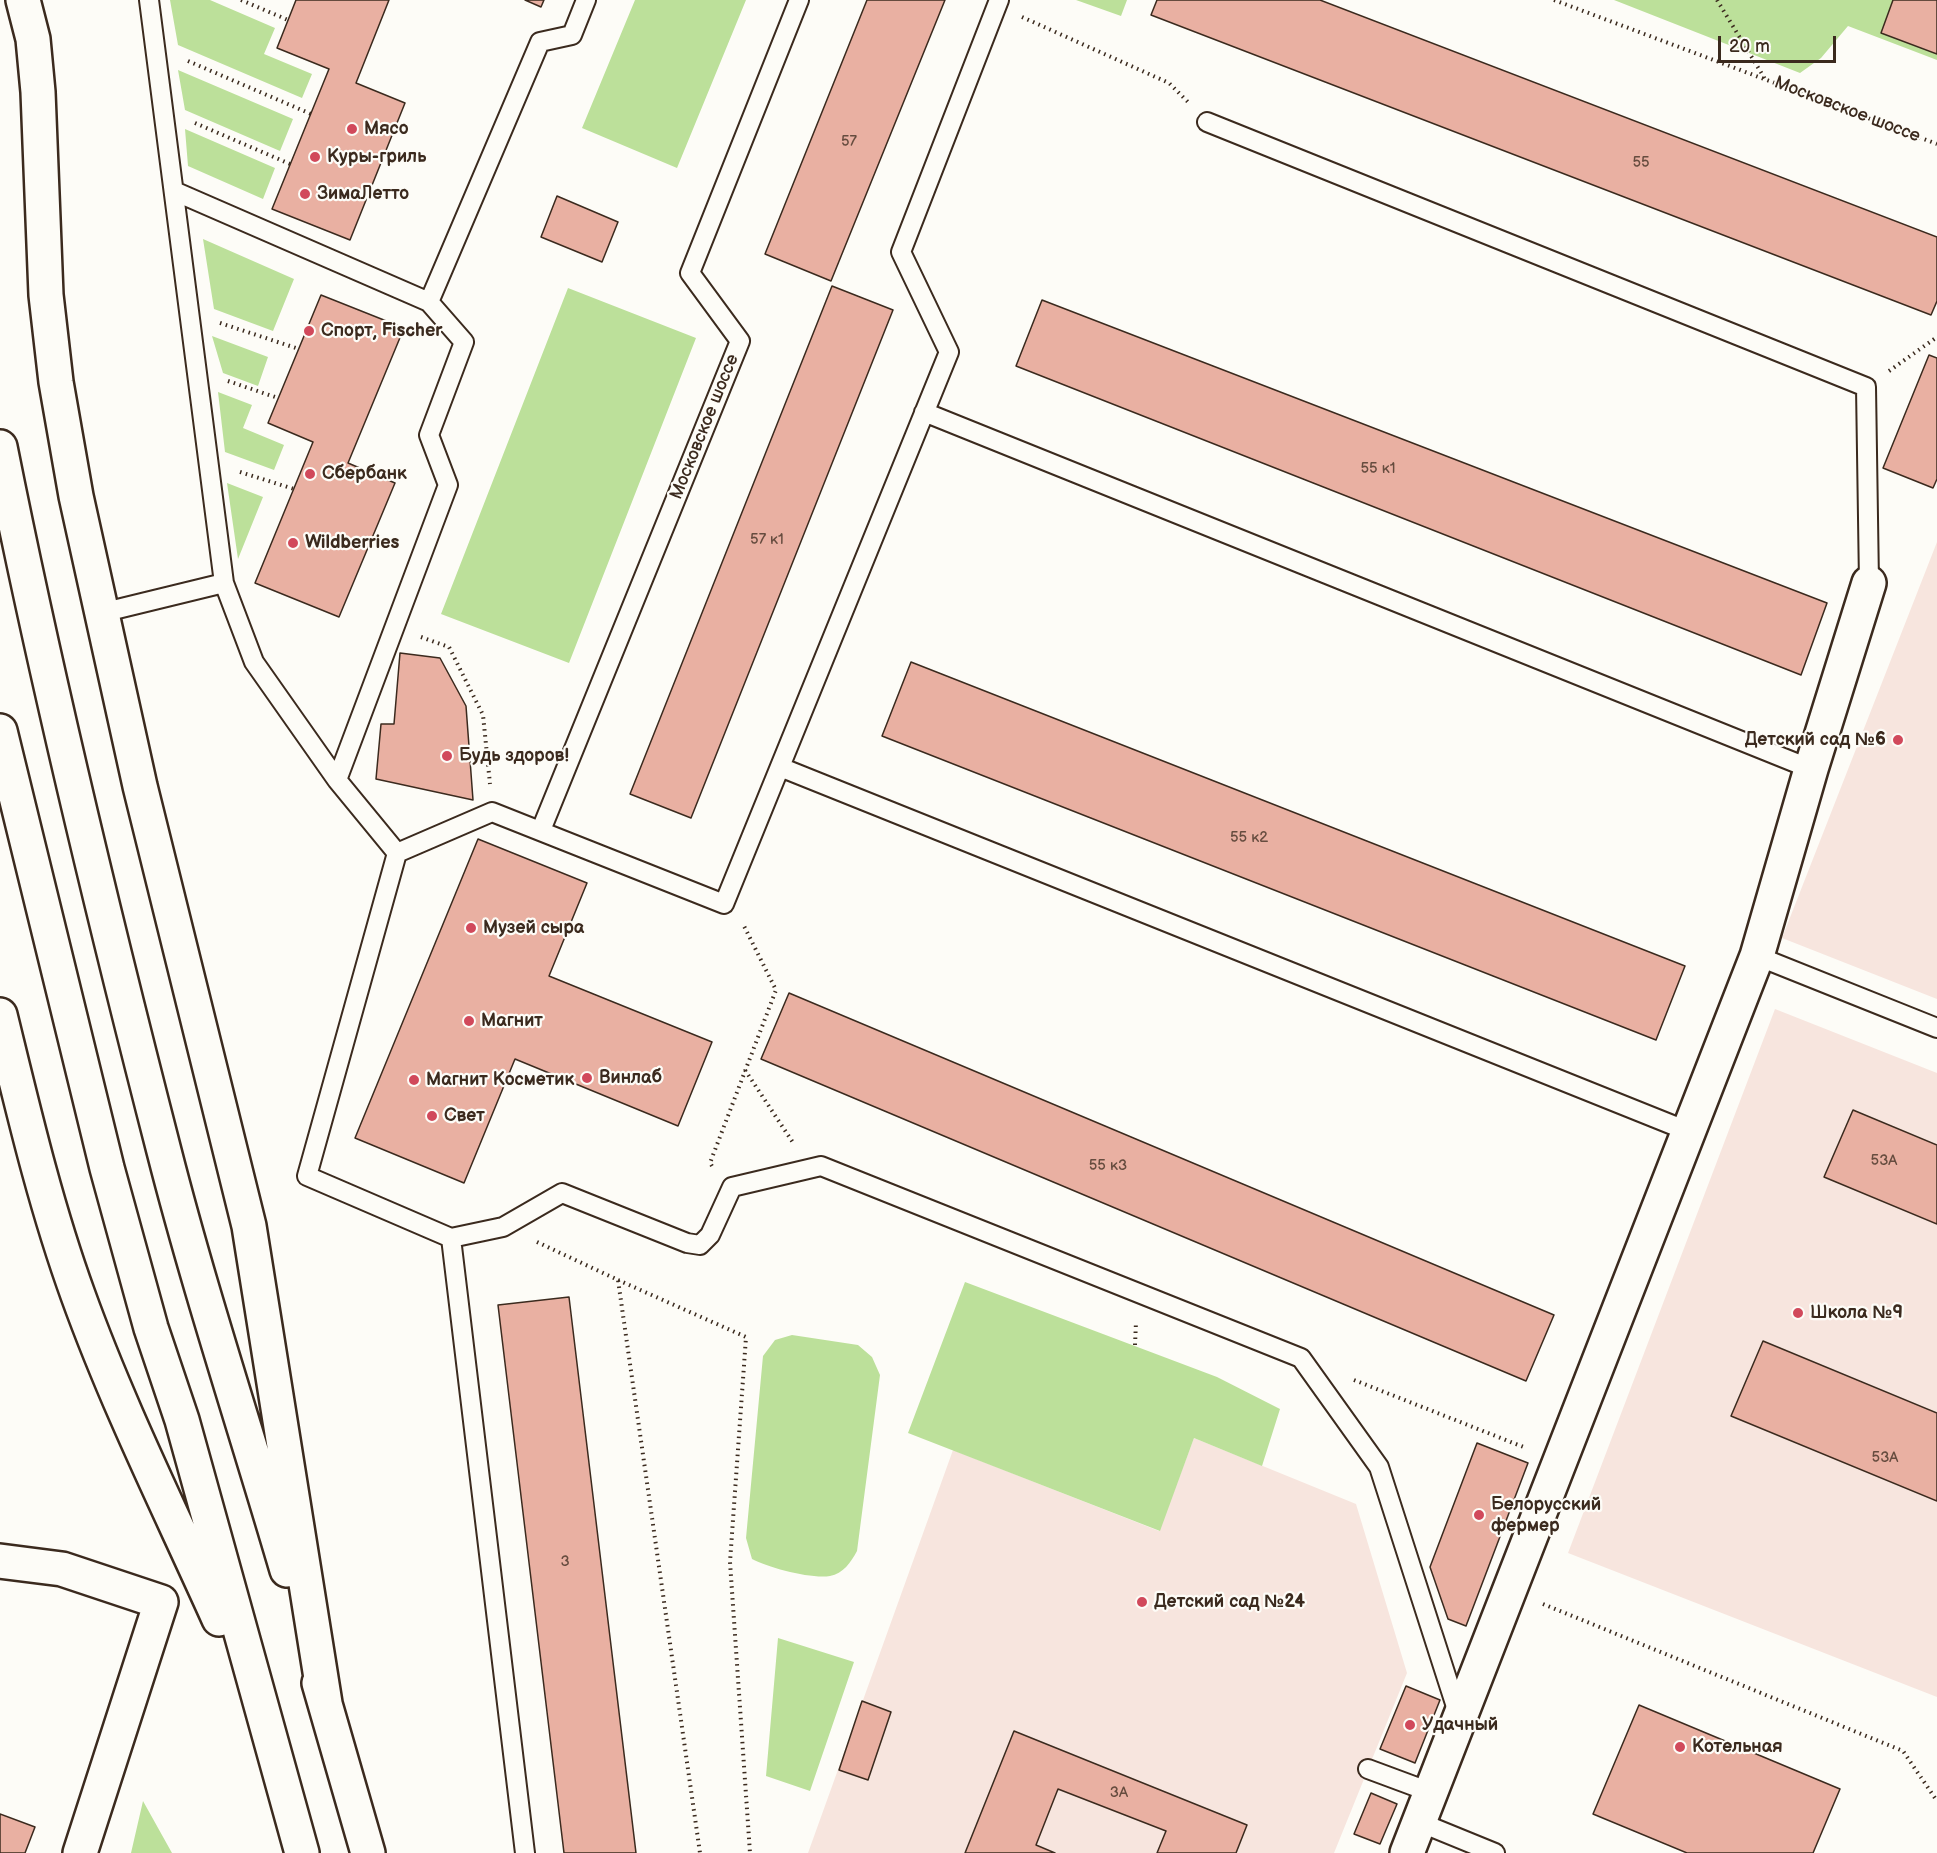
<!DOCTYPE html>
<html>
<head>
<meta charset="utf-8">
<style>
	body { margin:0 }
	#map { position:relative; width:1937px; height:1853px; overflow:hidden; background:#fdfcf7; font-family:"Balsamiq Sans",sans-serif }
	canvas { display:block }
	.scale { position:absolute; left:1718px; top:36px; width:118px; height:27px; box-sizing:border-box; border:3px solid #3b2a1e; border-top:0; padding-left:8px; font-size:18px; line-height:21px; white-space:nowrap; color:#3b2a1e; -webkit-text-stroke:4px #fdfcf7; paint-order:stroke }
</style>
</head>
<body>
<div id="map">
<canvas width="1937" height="1853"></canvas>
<div class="scale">20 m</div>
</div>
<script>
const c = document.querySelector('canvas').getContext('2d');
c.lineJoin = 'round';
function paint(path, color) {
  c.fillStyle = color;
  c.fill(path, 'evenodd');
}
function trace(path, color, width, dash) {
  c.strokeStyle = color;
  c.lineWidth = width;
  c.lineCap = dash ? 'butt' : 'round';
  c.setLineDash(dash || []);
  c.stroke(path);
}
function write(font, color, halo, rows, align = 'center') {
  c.font = font + ' "Balsamiq Sans",sans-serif';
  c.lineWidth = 4.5;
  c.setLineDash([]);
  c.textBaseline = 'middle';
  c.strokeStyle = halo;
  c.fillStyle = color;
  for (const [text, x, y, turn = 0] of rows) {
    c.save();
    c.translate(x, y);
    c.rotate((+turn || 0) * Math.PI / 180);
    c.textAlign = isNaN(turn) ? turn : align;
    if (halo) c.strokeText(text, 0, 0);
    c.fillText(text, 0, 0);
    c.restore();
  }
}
paint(new Path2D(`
	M1937,542V999L1782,938Z
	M1775,1009L1937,1073V1697L1568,1553Z
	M1194,1438L1356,1504L1407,1673L1334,1853H808L953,1450L1159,1531Z`), '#f7e5de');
paint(new Path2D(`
	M170,0H210L275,28L264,54L312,74L302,98L178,45Z
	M635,0H746L677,168L582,128Z
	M1076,0H1127L1121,16Z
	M1614,0H1937V60L1848,26L1821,58L1800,73Z
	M178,70L293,119L280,151L185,110Z
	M185,129L275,168L263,199L188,166Z
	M203,239L294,279L273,331L214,309Z
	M568,288L696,338L569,663L441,614Z
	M212,336L268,357L258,386L223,373Z
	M218,392L252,405L243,428L284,445L274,470L225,452Z
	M227,483L263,497L238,559Z
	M965,1282L1217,1377L1280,1409L1262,1466L1194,1438L1160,1531L908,1433Z
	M792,1335L858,1345L872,1357L880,1375L857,1551C851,1562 843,1574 830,1576C811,1579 769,1568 752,1559L746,1538L763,1356L775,1340Z
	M778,1638L854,1662L810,1791L766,1776Z
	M143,1801L172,1853H131Z`), '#bce09a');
const building = new Path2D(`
	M296,0H389L356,83L405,103L350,240L272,209L329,69L277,48Z
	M525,0H544L541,7Z
	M867,0H945L831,281L765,254Z
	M1157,0H1320L1937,237V301L1931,315L1151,15Z
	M1893,0H1937V54L1881,33Z
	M557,196L618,222L602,262L541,237Z
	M832,286L893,310L691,818L630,794Z
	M321,295L404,328L348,463L395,483L339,617L255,583L313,442L268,423Z
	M1042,300L1827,603L1801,675L1016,366Z
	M1929,355L1937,358V479L1933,488L1883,468Z
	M400,653L440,658L466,706L473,800L376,779L381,724H394Z
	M911,662L1685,966L1656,1040L882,736Z
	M478,839L587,883L549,976L712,1042L678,1126L515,1059L464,1183L355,1138Z
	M789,993L1554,1315L1526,1381L761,1059Z
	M1853,1110L1937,1145V1224L1824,1177Z
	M569,1297L636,1853H564L498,1305Z
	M1763,1341L1937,1413V1501L1731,1416Z
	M1477,1443L1528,1463L1466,1626L1448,1619L1430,1567Z
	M1406,1686L1440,1700L1415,1763L1380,1749Z
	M862,1701L891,1712L868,1780L839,1770Z
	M1639,1705L1840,1789L1813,1853H1687L1593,1814Z
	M1014,1731L1247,1825L1236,1853H1157L1166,1831L1058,1789L1036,1845L1055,1853H965Z
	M1371,1793L1397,1804L1380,1844L1354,1834Z
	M0,1814L35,1827L25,1853H0Z`);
paint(building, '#e9b0a2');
trace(building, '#3b2a1e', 1.5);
const lane = new Path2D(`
	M149,0L224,583L254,662L337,780L397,853
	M1207,122L1866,387L1869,583
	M174,191L429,302
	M924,412L1811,769
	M101,613L224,583
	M780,767L1690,1132
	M337,780L448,485L429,435L464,342L429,302L540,42L572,35L586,0
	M541,830L740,341L690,273L799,0
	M397,853L307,1176L451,1238L503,1227L562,1193L687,1243L700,1245L710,1235L732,1187L821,1166L1301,1358L1379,1467L1459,1716
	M397,853L492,812L724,904L949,352L901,252L999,0
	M1757,956L1937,1028
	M451,1238L525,1853
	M1368,1769L1430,1792
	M1419,1822L1495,1853`);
const street = new Path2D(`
	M0,1561L62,1569L161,1602L80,1853
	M1407,1853L1757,956L1811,769L1869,583`);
const secondary = new Path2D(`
	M23,0L33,39L38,92L46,295L56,382L76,496L140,786L249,1226L325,1703
	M0,447C47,683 104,918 164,1151C200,1292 246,1430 287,1570
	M0,731L107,1168L151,1328L182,1420L302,1853
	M0,1015C23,1109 45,1204 78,1295C118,1406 171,1512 219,1619
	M319,1683L368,1853`);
trace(lane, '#3b2a1e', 22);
trace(street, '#3b2a1e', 38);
trace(secondary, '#3b2a1e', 38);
trace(new Path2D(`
	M241,0L288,20
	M1554,0L1937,144
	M1717,0L1765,79
	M1022,17L1169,83L1188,102
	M188,61L311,114
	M195,123L290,164
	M220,323L299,349
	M1889,371L1937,337
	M228,381L278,398
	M240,472L294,489
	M421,637L449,647L483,715L490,784
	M745,1070L794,1144
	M712,1166L710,1163L776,990L743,924
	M537,1242L618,1280L700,1853
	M618,1280L746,1337L730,1562L750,1853
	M1135,1345L1136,1322
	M1354,1380L1526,1448
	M1543,1604L1903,1751L1937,1801`), '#3b2a1e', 4, [1.5, 4.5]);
trace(lane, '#fdfcf7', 18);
trace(street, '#fdfcf7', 33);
trace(secondary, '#fdfcf7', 33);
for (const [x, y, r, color] of [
	[352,129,6,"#d1495b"],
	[315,157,6,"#d1495b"],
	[305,194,6,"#d1495b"],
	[309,331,6,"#d1495b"],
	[310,474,6,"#d1495b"],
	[293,543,6,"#d1495b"],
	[1898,740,6,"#d1495b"],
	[447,756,6,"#d1495b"],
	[471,928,6,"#d1495b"],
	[469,1021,6,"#d1495b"],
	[587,1078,6,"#d1495b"],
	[414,1080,6,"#d1495b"],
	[432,1116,6,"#d1495b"],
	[1798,1313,6,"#d1495b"],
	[1479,1515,6,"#d1495b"],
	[1142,1602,6,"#d1495b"],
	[1410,1725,6,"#d1495b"],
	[1680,1747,6,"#d1495b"]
]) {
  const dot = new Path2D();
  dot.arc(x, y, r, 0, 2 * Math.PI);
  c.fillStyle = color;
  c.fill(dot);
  trace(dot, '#fdfcf7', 2);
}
write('15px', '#664c3f', null, [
	["57",849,142],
	["55",1641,163],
	["55 к1",1378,469],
	["57 к1",767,540],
	["55 к2",1249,838],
	["53А",1884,1161],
	["55 к3",1108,1166],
	["53А",1885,1458],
	["3",565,1562],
	["3А",1119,1793]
]);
write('18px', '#3b2a1e', '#fdfcf7', [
	["Московское шоссе",1847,110,21],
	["Московское шоссе",705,427,-68]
]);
write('bold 18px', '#3b2a1e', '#fdfcf7', [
	["Мясо",364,129],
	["Куры-гриль",327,157],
	["ЗимаЛетто",317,194],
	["Спорт, Fischer",321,331],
	["Сбербанк",322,474],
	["Wildberries",305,543],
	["Детский сад №6",1886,740,"right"],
	["Будь здоров!",459,756],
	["Музей сыра",483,928],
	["Магнит",481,1021],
	["Винлаб",599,1078],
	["Магнит Косметик",426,1080],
	["Свет",444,1116],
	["Школа №9",1810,1313],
	["Белорусский",1491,1505],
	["фермер",1491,1526],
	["Детский сад №24",1154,1602],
	["Удачный",1422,1725],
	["Котельная",1692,1747]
], 'left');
</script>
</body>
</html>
